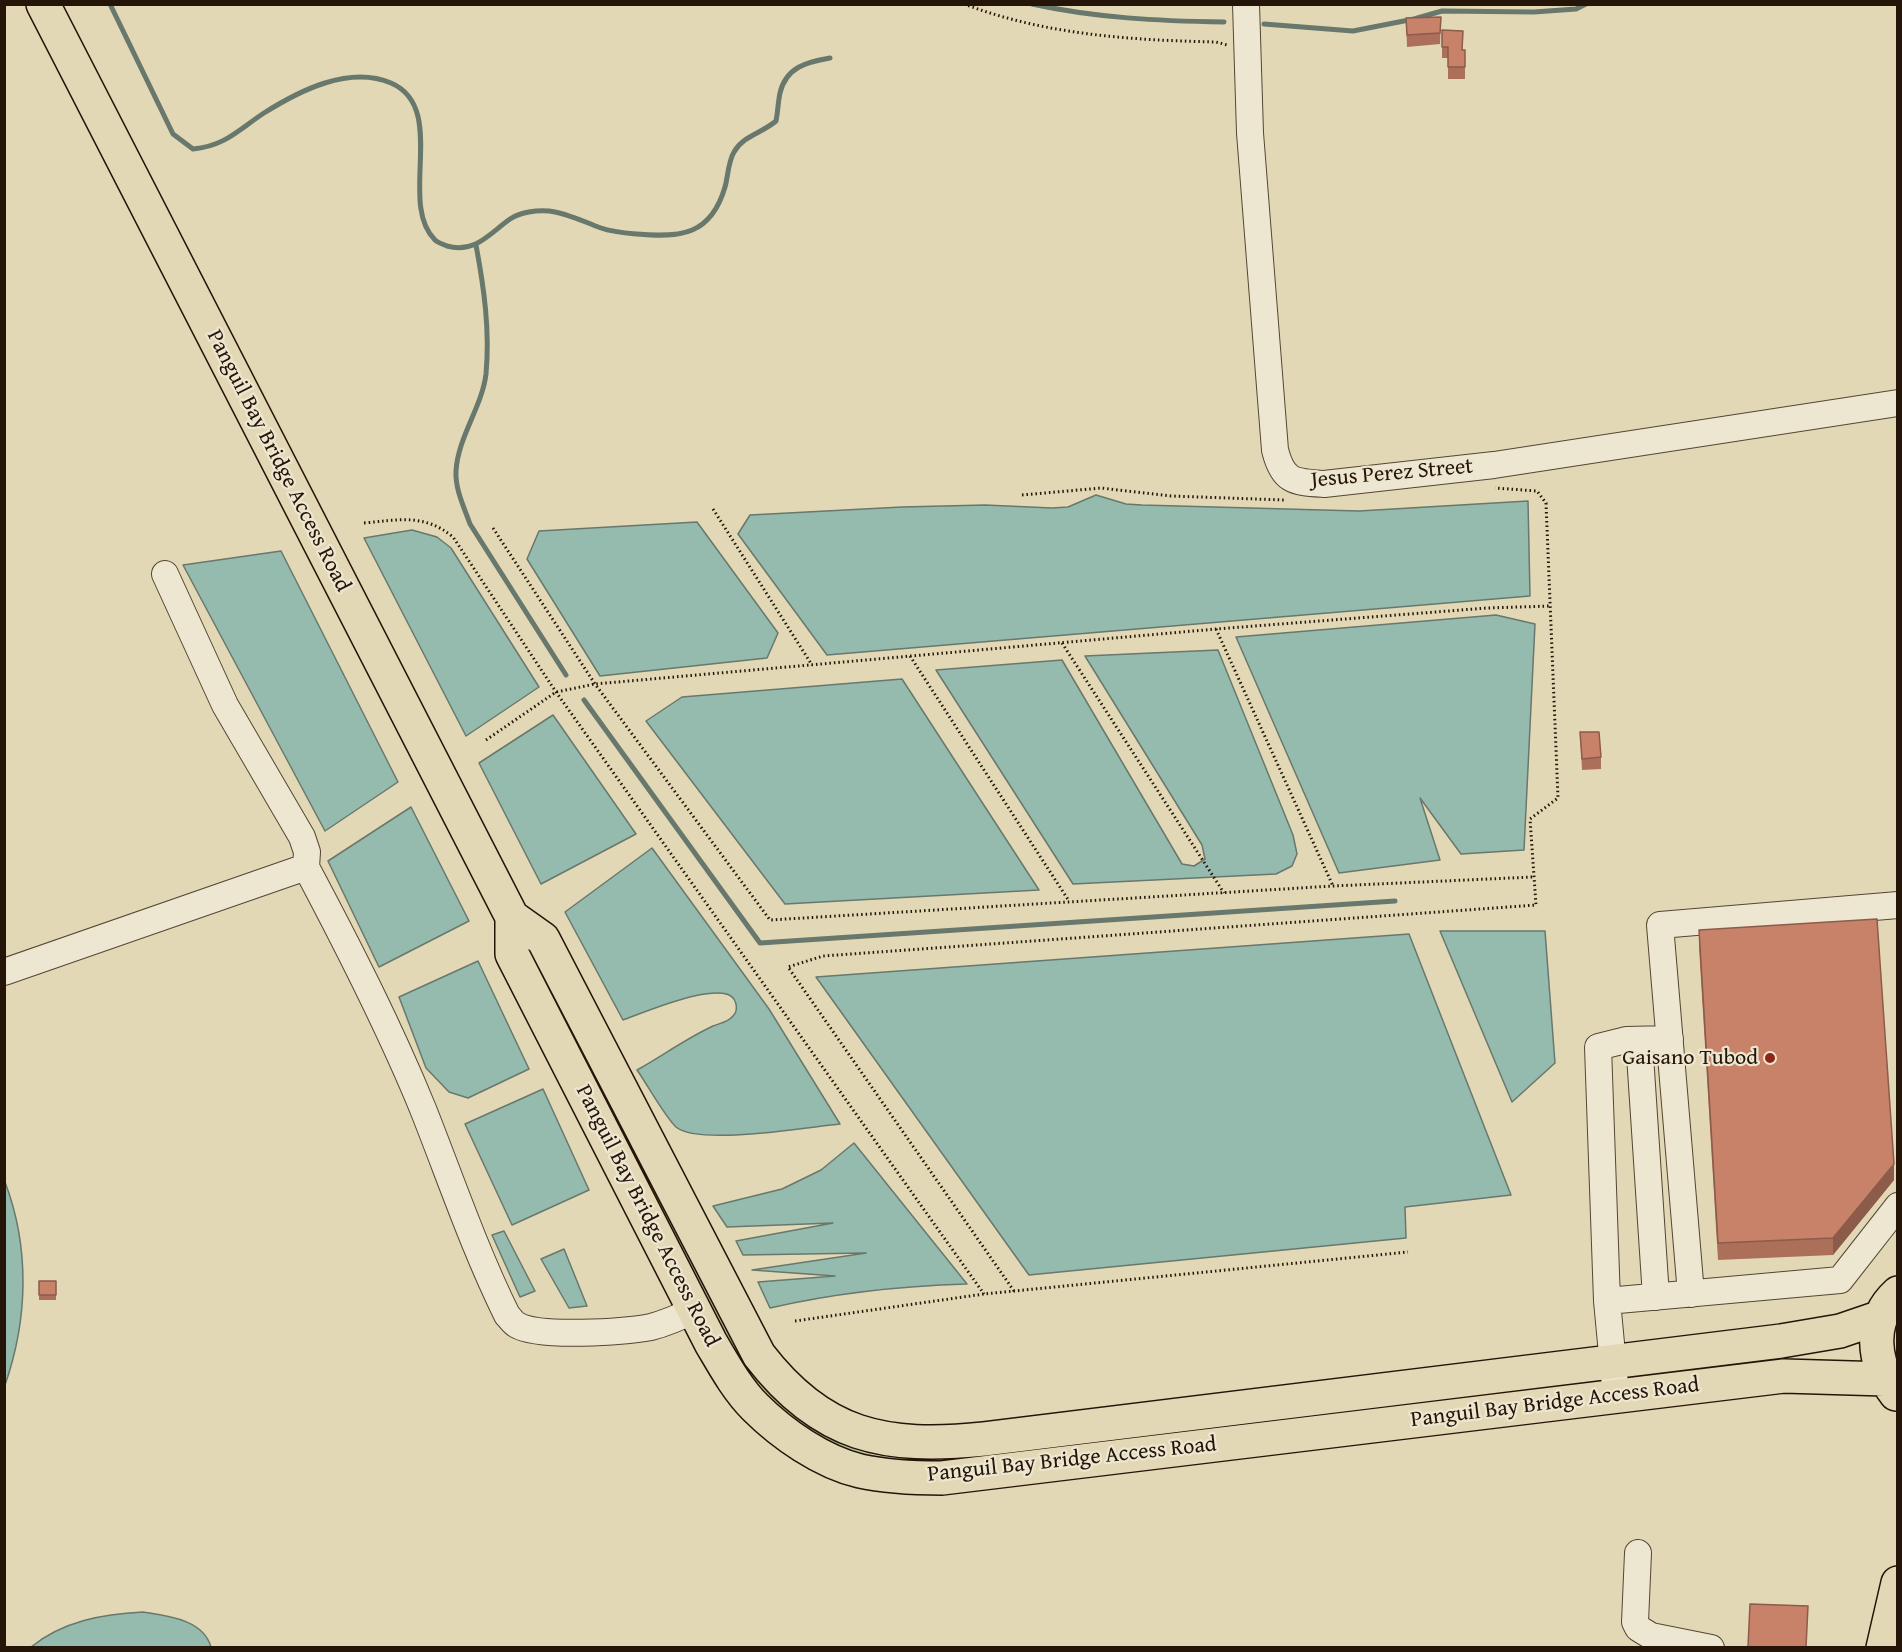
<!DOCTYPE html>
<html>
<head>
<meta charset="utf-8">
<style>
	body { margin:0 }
	#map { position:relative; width:1902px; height:1652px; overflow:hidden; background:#e3d8b6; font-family:"Gentium Book Plus",serif }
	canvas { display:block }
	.frame { position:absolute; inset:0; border:6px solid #251508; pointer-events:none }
</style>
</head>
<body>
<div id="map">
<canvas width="1902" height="1652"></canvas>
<div class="frame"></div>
</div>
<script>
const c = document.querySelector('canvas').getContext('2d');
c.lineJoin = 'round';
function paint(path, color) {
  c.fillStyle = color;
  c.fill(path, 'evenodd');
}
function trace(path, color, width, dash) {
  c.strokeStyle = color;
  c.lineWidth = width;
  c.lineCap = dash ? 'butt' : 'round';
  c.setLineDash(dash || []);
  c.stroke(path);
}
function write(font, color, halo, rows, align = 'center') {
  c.font = font + ' "Gentium Book Plus",serif';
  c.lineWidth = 4.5;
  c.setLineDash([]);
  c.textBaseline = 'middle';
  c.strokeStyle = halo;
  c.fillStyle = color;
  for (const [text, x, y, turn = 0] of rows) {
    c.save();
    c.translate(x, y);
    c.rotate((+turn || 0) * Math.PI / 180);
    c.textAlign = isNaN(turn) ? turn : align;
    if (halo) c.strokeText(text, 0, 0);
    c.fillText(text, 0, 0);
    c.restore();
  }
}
paint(new Path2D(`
	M538,963L746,1364C776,1404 814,1437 863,1452C887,1460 916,1459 941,1460L1600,1380L1601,1382L941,1463C916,1462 888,1462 863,1455C814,1442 774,1405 743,1366L535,964Z`), '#aec092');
const water = new Path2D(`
	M1096,495L1126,504L1142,505L1359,511L1528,501L1530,596L827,655L738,534L750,515L902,507L985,505L1052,508L1068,507Z
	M697,522L778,633L767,658L600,676L527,559L539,531Z
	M412,530L437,537L451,548L539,687L466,736L364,538Z
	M281,551L398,782L325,831L183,565Z
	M1496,615L1535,624L1524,850L1461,854L1420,798L1440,860L1339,873L1236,637Z
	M1218,650L1293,835L1297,854L1292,866L1276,874L1073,884L936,670L1062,660L1182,864L1194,866L1205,859L1202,845L1085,656Z
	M902,679L1039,890L785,904L646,721L682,697Z
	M553,715L636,834L541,884L479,763Z
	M411,807L469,921L379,967L328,861Z
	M652,848L769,1009L840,1124C808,1127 699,1146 676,1127C665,1117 647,1084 637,1070C662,1056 687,1038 713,1026C720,1023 727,1023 733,1016C736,1013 737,1009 736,1004C731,974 641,1014 623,1020L565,912Z
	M1440,931H1545L1555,1063L1512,1102Z
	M1409,934L1511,1195L1405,1207L1406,1238L1029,1275L816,977Z
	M478,961L529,1069L468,1098L449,1092L426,1068L399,997Z
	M543,1089L589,1190L512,1225L465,1124Z
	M854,1143L967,1284C899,1286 835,1293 770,1308L758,1282L835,1276L752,1270L866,1253L743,1255L736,1241L833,1223L727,1227L713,1206L782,1189L821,1170Z
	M5,1182C30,1248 28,1319 5,1385Z
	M504,1231L535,1291L520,1297L492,1235Z
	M564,1249L587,1306L569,1308L541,1259Z
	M143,1612C167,1616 203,1619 211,1647H31C63,1621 103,1614 143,1612Z`);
paint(water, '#95baae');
trace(water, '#68786c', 1.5);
trace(new Path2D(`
	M110,4L173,134L193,149C225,146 238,130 264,113C299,91 349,65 391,83C449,108 397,203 435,240C438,243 443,244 447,246C475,254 490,233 510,219C520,212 537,210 549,211C567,213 584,222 601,228C612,232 625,233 637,234C681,238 711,235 725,187C728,177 728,162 734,152C743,136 762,133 776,121C778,111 778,102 780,93C786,67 807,62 830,58
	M1032,4C1096,18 1159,21 1224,22
	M1264,24L1353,31L1414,19L1442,11L1534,12L1576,9L1586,4
	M476,245C484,288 490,330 486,374C482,407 458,437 456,471C455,489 464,507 470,524L566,675
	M584,700L760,943L1395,901`), '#68786c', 5);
const minor = new Path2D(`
	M1246,4L1250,133L1275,450C1283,482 1294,482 1324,484L1494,465L1898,403
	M165,574L225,705L302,837L307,852L306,867C348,946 389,1026 423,1109C450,1177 474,1248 507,1315C510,1318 513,1323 517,1325C539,1338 624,1332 651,1327C666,1323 680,1317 694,1310
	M4,972L306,867
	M1639,1040L1656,1297
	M1691,1294L1660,925L1898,905
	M1607,1301L1840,1280L1898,1206
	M1616,1396L1607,1301L1598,1047L1626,1040L1670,1039
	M1638,1553L1635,1622L1638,1628L1651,1636L1711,1648`);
const highway = new Path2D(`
	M43,4L512,917V954L711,1343C724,1365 737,1389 755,1407C782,1434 822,1462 860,1471C887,1477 914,1478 942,1478L1784,1376L1885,1379
	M512,917L543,939L759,1355C822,1437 885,1449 984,1439L1781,1341L1840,1331L1881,1317
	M1896,1394C1873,1364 1867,1321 1898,1293
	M1883,1648L1898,1583`);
trace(minor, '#544634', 28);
trace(highway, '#251508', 36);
trace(new Path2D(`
	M964,4C1046,35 1130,40 1216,42L1227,45
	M1022,495L1101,488L1171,496L1284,500
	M713,509L812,665
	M364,523C398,520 424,513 453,537L556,692L984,1294
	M493,528L595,684L770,920L1333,886L1533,877
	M1216,629L1333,886
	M1062,643L1224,893
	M910,656L1069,901
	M486,740L556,692L595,684L1216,629L1487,608L1551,606
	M1014,1291L788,967L823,956L1536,905L1530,819L1558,798L1546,503L1537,491L1495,488
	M795,1321L984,1294L1408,1252`), '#251508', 3, [1.5, 3]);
trace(minor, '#ede6d0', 26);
trace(highway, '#e3d8b6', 33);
paint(new Path2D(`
	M1441,17L1440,44L1407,47L1406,18Z
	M1442,30L1463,50H1465V79H1448V58H1442Z
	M1580,732L1601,757V769L1582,770Z
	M1699,930L1894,1180L1833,1255L1718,1260L1699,947Z
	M39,1281H56V1300H39Z`), '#ac705a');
paint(new Path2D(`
	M1894,1164V1180L1833,1255V1238Z`), '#8c5b4a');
const building = new Path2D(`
	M1441,17L1440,33L1407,35L1406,18Z
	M1442,30L1463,31L1462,50H1465V67H1448V47H1442Z
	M1580,732H1599L1601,757L1582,759Z
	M1877,919L1894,1164L1833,1238L1718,1243L1699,930Z
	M39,1281H56V1295H39Z
	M1750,1604L1808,1606L1806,1647H1748Z`);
paint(building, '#c88269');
trace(building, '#8c5b4a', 1.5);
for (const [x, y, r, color] of [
	[1770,1058,6,"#8f2418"]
]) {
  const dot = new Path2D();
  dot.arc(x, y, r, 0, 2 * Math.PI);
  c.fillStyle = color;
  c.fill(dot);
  trace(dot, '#ede6d0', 2);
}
write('22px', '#251508', '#ede6d0', [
	["Panguil Bay Bridge Access Road",278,461,63],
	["Jesus Perez Street",1392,474,-5],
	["Panguil Bay Bridge Access Road",647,1216,63],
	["Panguil Bay Bridge Access Road",1555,1403,-7],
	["Panguil Bay Bridge Access Road",1072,1460,-6]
]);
write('22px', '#251508', '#ede6d0', [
	["Gaisano Tubod",1758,1058]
], 'right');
</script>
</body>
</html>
